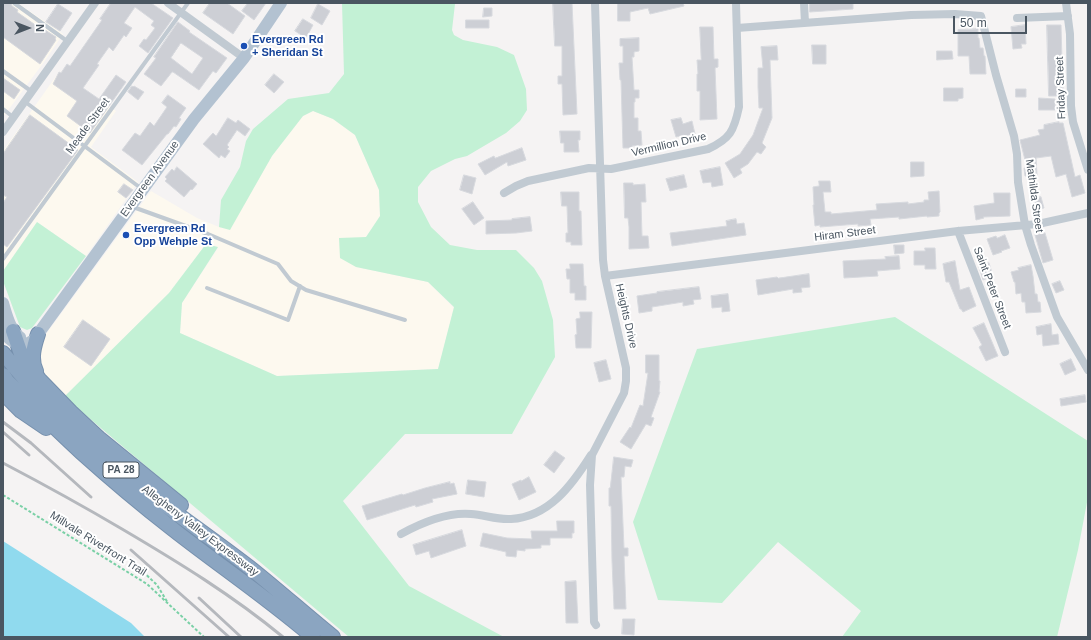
<!DOCTYPE html>
<html>
<head>
<meta charset="utf-8">
<style>
	body { margin:0 }
	#map { position:relative; width:1091px; height:640px; overflow:hidden; background:#f5f3f3; font-family:Helvetica,sans-serif }
	canvas { display:block }
	.frame { position:absolute; inset:0; border:4px solid #4a5661; pointer-events:none }
	.north { position:absolute; left:8px; top:8px; width:40px; height:40px; -webkit-text-stroke:3px #fff; paint-order:stroke; rotate:90deg; font-size:11px; font-weight:700; line-height:16px; text-align:center; color:#4a5661 }
	.north::after { content:''; display:block; margin:auto; width:14px; height:18px; background:#4a5661; clip-path:polygon(50% 0,100% 100%,50% 72%,0 100%) }
	.scale { position:absolute; left:953px; top:16px; width:74px; height:18px; box-sizing:border-box; border:2px solid #4a5661; border-top:0; padding-left:5px; font-size:12px; line-height:14px; white-space:nowrap; color:#4a5661; -webkit-text-stroke:3px #fff; paint-order:stroke }
</style>
</head>
<body>
<div id="map">
<canvas width="1091" height="640"></canvas>
<div class="frame"></div>
<div class="north">N</div>
<div class="scale">50 m</div>
</div>
<script>
const c = document.querySelector('canvas').getContext('2d');
c.lineJoin = 'round';
function paint(path, color) {
  c.fillStyle = color;
  c.fill(path, 'evenodd');
}
function trace(path, color, width, dash) {
  c.strokeStyle = color;
  c.lineWidth = width;
  c.lineCap = dash ? 'butt' : 'round';
  c.setLineDash(dash || []);
  c.stroke(path);
}
function write(font, color, halo, rows, align = 'center') {
  c.font = font + ' Helvetica,sans-serif';
  c.lineWidth = 4;
  c.setLineDash([]);
  c.textBaseline = 'middle';
  c.strokeStyle = halo;
  c.fillStyle = color;
  for (const [text, x, y, turn = 0] of rows) {
    c.save();
    c.translate(x, y);
    c.rotate((+turn || 0) * Math.PI / 180);
    c.textAlign = isNaN(turn) ? turn : align;
    if (halo) c.strokeText(text, 0, 0);
    c.fillText(text, 0, 0);
    c.restore();
  }
}
paint(new Path2D(`
	M3,3H18L63,34L44,62L3,117Z
	M59,72L116,111L91,147L138,182L86,256L37,222L3,271V151Z
	M313,111L333,119L355,135L379,190L380,217L366,237L356,267L428,282L454,308L438,369L277,376L180,333L182,303L218,248L206,244L169,293L64,397L43,377L37,356L44,337L151,191L197,218L219,227L230,229L272,156L303,116Z`), '#fdf9ef');
paint(new Path2D(`
	M342,3H457L455,4L452,30L454,35L463,40L497,47L514,55L526,89L527,110L520,121L506,133L467,156L455,159L431,171L418,187V202L431,227L450,245L477,250H516L534,268L542,281L553,320L555,357L512,434H405L343,501L409,586L504,637H349L64,397L169,293L206,244L218,247L182,303L180,333L277,376L438,369L454,307L428,282L356,267L340,258L339,238L366,237L380,216L379,190L355,135L333,119L313,111L303,116L272,156L230,230L219,227L221,200L240,167L246,141L253,129L288,99L329,93L344,74Z
	M37,222L86,256L32,328L27,330L20,327L3,281V271Z
	M895,317L1088,441V497L1078,550L1057,637H842L861,611L778,542L722,603L658,600L633,522L697,349Z`), '#c3f1d5');
paint(new Path2D(`
	M3,541L131,623L145,637H3Z`), '#90daee');
const building = new Path2D(`
	M3,3H11L12,6L18,10L17,12L41,29L42,28L56,37L55,39L56,40L40,64L3,37Z
	M111,3H151L173,18L148,53L139,46L144,39L146,40L155,28L151,25L154,21L135,7L124,23L132,28L126,37L124,35L113,51L109,47L97,64L99,65L83,88L99,99L116,75L126,82L90,133L67,116L77,101L53,84L59,72L61,73L67,64L70,66L102,20L100,19Z
	M210,3H227L245,16L233,34L203,13Z
	M248,3H266L254,20L242,11Z
	M553,3H572L577,114L563,115L562,84H558V76H562V46H555Z
	M618,3H683L684,6L650,14L648,8L630,12V21H618Z
	M810,3H853V9L810,12Z
	M58,4L72,13L60,31L46,22Z
	M318,4L330,11L322,25L311,18Z
	M484,8H492V16L483,17Z
	M303,19L313,25L306,38L295,31Z
	M466,20H489V28H466Z
	M178,22L190,31L189,32L227,58L216,73L213,71L199,90L173,72H172L161,86L144,74L156,58L154,57ZM181,43L203,58L192,74L171,58Z
	M1025,25L1026,44H1021L1022,48L1013,49L1011,27Z
	M1047,25H1061L1062,61L1063,71V96H1049Z
	M700,27H713L714,59H718V67L715,68L717,119L700,120V91H697V74H698L697,60H701Z
	M978,29V38H979L980,48H983L984,56H985L986,74H970L969,56H958V30Z
	M639,38V51L634,52V57H632L634,90H639V98H635V102H634V118H638V131H641L642,145L632,146L633,148H623L621,80H620L619,63H623V46H620V39Z
	M812,45H826V64H813Z
	M777,46L778,60H770L772,118L762,143L766,147L761,154L757,152L748,164L740,169L742,173L734,178L725,163L740,154L753,135L763,108H759L758,87V68H763L761,47Z
	M937,51H952L953,59L937,60Z
	M274,74L284,82L274,93L265,85Z
	M3,78L20,90L14,99L3,91Z
	M132,86L133,87L134,86L144,92L138,100L128,92Z
	M944,88H963V98L958,99V101H944Z
	M1016,89H1026V97H1016Z
	M168,95L186,108L179,118L181,119L176,127L174,126L168,134H167L142,165L122,150L135,133L140,136L150,122L154,126L167,107L162,103Z
	M1039,98L1055,99V110H1039Z
	M30,115L78,150L7,247L3,244V203L7,197L3,195V154Z
	M228,118L236,123L238,120L250,129L245,136L237,130L227,145L229,147L227,149L230,151L225,158L221,155L219,158L203,144L213,133L216,136Z
	M681,118L683,124L692,121L695,134L685,136L684,135L676,137L671,120Z
	M1059,122V123H1063L1075,177L1080,175L1085,193L1072,197L1066,174L1056,177L1051,156L1036,158L1037,175L1025,176L1024,168H1027L1020,140L1040,135L1038,130L1044,129V125Z
	M560,131H580V140H578L579,152H564V143H561Z
	M522,148L526,160L508,166L507,162L485,175L478,164L494,156L495,158Z
	M911,162H924V176L911,177Z
	M177,167L197,184L192,190L191,189L184,197L165,181L167,179L165,177L172,169L174,171Z
	M720,167L723,185L712,187L711,182L703,183L700,171Z
	M464,175L476,178L472,194L460,190Z
	M684,175L687,187L670,191L666,179Z
	M819,181H830L831,192H823L825,212H831V214L877,210L876,204L908,202V204L924,202V200H929L928,192L939,191L940,212L939,213V216L927,217V216L899,219V217L870,219L871,225L858,226V224L820,227V225L815,226L813,205H814L813,187L819,186Z
	M624,183H633V185L645,184L646,202H641L642,236H648L649,248L629,249V227L628,218H625Z
	M124,184L133,190L126,198L118,192Z
	M561,192H579V211H581L582,245H571V242H566V233H568L567,206H562Z
	M994,193H1010V216L983,217L984,218L976,220L974,206L994,203Z
	M1041,197L1044,208L1034,210L1031,199Z
	M473,202L484,218L474,225L462,209Z
	M530,217L532,231L516,233L486,234V221L512,220V219Z
	M736,219L737,224L744,223L746,235L672,246L670,233L727,226L726,221Z
	M1045,233L1053,260L1043,263L1035,235Z
	M1005,235L1010,248L1001,251L1002,252L993,255L987,239L996,236L997,238Z
	M894,245H904V253L895,254Z
	M925,248H935L936,269H925V265H914V251H925Z
	M899,256L900,269L877,271L878,276L844,278L843,261L886,259L885,257Z
	M955,261L960,290L969,287L976,306L963,312L961,309H960L949,282H946L943,264Z
	M989,263L993,276L983,280L979,267Z
	M570,264H583L584,286H586V300H575V293H570V279H567L566,269H570Z
	M1031,265L1033,276L1035,294H1037L1038,302H1040L1041,312L1026,313L1025,302H1022L1021,293L1016,294L1015,282H1014L1011,272L1019,270L1018,268Z
	M809,274L810,287L801,288L802,292L793,293V289L758,295L756,280L777,277L778,278Z
	M1060,281L1064,290L1056,293L1052,284Z
	M699,287L701,299L693,300L694,304L683,306V302L652,307V311L639,313L637,296L657,293V292Z
	M728,294L730,311L722,312V307L712,308L711,296Z
	M580,312H592L591,348H576L575,335L577,334L576,319L580,318Z
	M83,320L110,339L91,366L64,347Z
	M984,323L998,356L986,361L979,347L982,345L973,328Z
	M1051,324L1052,335L1058,334L1059,344L1043,346L1042,334L1037,335L1036,327Z
	M646,355H659V381H660L659,392H660L651,417L654,418L651,426L646,424L631,449L620,442L630,427L631,428L640,405L643,406L648,373H646Z
	M1071,359L1076,370L1065,375L1060,364Z
	M606,360L611,379L599,382L594,363Z
	M1085,395L1086,402L1061,406L1060,399Z
	M555,451L565,458L554,473L544,465Z
	M614,457L633,460L631,467L625,466L624,477H621L624,548H628V556H624L626,609H614L612,561L611,506H609V488H610Z
	M529,477L536,492L519,500L512,484L521,480V481Z
	M468,480L486,482L484,497L466,494Z
	M450,482V484L454,483L457,494L432,499L433,502L416,507L415,505L367,520L362,506L402,494L403,495L425,488Z
	M557,521H574V533H572V538H550V545H541V548L525,549V551L517,550L516,557L506,556V552L480,546L483,533L507,538L532,539L531,531H557Z
	M462,530L466,546L431,558L429,551L416,555L413,545Z
	M576,581L578,623H566L565,582Z
	M623,619H635L634,635L622,634Z`);
paint(building, '#cdcfd5');
trace(building, '#d7d9de', 1);
const motorway = new Path2D(`
	M13,331L21,354L39,379L71,412L100,439L181,505
	M3,353C44,405 93,449 144,489C180,517 218,543 254,571C280,592 306,615 333,637
	M36,371C30,359 34,346 38,334
	M3,375L7,381C32,405 56,429 81,452C111,479 142,505 174,530C220,566 269,599 313,637
	M3,393L21,411L46,428`);
trace(motorway, '#7690ad', 16);
trace(new Path2D(`
	M3,495L147,584L204,637
	M136,565L157,585L168,603`), '#7ad0a6', 2, [3, 2]);
trace(new Path2D(`
	M14,3L67,41
	M3,71L31,91
	M24,101L142,189
	M3,109L13,117
	M133,207L208,234L278,264L291,281L306,290L405,320
	M3,259L188,3
	M207,288L288,320L300,286`), '#c1cad2', 4);
trace(new Path2D(`
	M168,3L244,58
	M595,3L603,260L605,276L626,368V381L624,393L592,455L590,485L594,622L596,625
	M804,3L805,23
	M1066,3L1070,34L1071,106L1073,122L1088,170
	M1017,18L1068,16
	M737,28L911,15L955,14L981,16L996,75L1014,136L1017,154L1018,182L1025,225L1031,245L1057,317L1088,370
	M3,132L95,3
	M504,193L516,186L528,181L589,168L611,169L708,149C730,139 734,131 739,107L736,3
	M958,231L1005,352
	M605,276L958,231L1038,224L1088,213
	M401,534C421,523 448,512 471,514C485,515 497,520 511,519C549,517 572,485 591,455`), '#c1cad2', 8);
trace(new Path2D(`
	M3,303C6,313 10,332 20,337
	M3,330C8,341 21,349 32,341C34,340 37,336 38,334L194,119L244,58L281,3`), '#b3c2d1', 12);
trace(motorway, '#8ba5c1', 14);
trace(new Path2D(`
	M3,422L31,443L91,497
	M3,432L29,455
	M3,463C43,484 83,506 122,529C178,562 232,595 283,637
	M131,550L229,637
	M199,598L241,637`), '#b5b8bd', 3);
for (const [x, y, r, color] of [
	[244,46,4,"#1a4fb4"],
	[126,235,4,"#1a4fb4"]
]) {
  const dot = new Path2D();
  dot.arc(x, y, r, 0, 2 * Math.PI);
  c.fillStyle = color;
  c.fill(dot);
  trace(dot, '#fff', 1.5);
}
for (const [x, y, w] of [
	[121,470,36]
]) {
  const box = new Path2D();
  box.roundRect(x - w / 2, y - 8, w, 16, 3);
  c.fillStyle = '#fff';
  c.fill(box);
  trace(box, '#4a5661', 1);
}
write('bold 10px', '#4a5661', null, [
	["PA 28",121,470]
]);
write('bold 11px', '#164399', '#fff', [
	["Evergreen Rd",252,40],
	["+ Sheridan St",252,53],
	["Evergreen Rd",134,229],
	["Opp Wehple St",134,242]
], 'left');
write('11px', '#4a5661', '#fff', [
	["Friday Street",1061,88,-92],
	["Meade Street",88,126,-54],
	["Vermillion Drive",669,145,-13],
	["Evergreen Avenue",150,179,-54],
	["Mathilda Street",1034,196,82],
	["Hiram Street",845,234,-7],
	["Saint Peter Street",992,288,69],
	["Heights Drive",626,316,77],
	["Allegheny Valley Expressway",200,531,37],
	["Millvale Riverfront Trail",98,544,32]
]);
</script>
</body>
</html>
